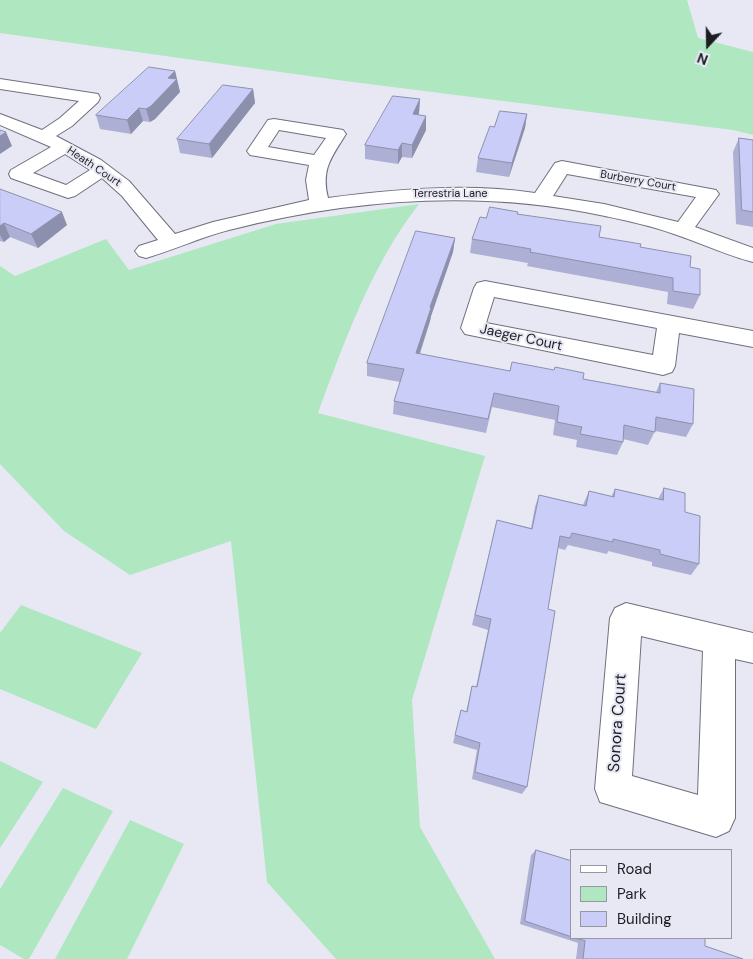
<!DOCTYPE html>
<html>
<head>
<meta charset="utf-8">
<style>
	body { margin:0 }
	#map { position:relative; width:753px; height:959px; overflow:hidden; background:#e7e8f4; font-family:"DM Sans",sans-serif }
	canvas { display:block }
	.legend { position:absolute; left:570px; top:849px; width:162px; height:90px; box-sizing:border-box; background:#e7e8f4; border:1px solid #9697a0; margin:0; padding:6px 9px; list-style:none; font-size:15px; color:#1c1d21 }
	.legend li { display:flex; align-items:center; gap:10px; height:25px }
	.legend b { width:25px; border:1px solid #9697a0 }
	.north { position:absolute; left:683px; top:20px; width:50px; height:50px; -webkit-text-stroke:4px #e7e8f4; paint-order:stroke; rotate:201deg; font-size:14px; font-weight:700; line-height:20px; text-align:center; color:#1c1d21 }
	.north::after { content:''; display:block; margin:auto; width:18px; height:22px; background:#1c1d21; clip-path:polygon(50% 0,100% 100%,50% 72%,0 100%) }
</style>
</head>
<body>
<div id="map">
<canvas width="753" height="959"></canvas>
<ul class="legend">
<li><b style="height:6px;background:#fff"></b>Road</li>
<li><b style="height:14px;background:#afe7c0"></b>Park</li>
<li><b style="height:14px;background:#c9cdf7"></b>Building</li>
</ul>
<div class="north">N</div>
</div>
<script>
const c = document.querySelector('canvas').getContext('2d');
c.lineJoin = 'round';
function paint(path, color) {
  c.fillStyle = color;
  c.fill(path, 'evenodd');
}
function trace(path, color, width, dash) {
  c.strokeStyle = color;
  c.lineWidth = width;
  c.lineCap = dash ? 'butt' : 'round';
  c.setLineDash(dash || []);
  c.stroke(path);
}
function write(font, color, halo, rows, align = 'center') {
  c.font = font + ' "DM Sans",sans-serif';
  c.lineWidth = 4;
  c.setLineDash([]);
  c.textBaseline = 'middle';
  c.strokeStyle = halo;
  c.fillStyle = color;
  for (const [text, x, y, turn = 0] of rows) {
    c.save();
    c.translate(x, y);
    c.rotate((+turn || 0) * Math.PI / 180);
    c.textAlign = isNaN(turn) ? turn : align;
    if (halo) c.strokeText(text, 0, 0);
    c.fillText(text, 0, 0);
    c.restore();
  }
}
paint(new Path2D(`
	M0,0H687L698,38L753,52V135L733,130L345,81L0,33Z
	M419,204C371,266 345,340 318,413L485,456L412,700L420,827L495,959H336L267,882L231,541L130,575L64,531L0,464V266L15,276L106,239L129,270L276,224Z
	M21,605L142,653L96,729L0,689V633Z
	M0,761L43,782L0,848Z
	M63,788L113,811L29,959H24L0,945V889Z
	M130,820L184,844L127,959H55Z`), '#afe7c0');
const minor = new Path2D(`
	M0,79L98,94L100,98L98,102L72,126L56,136L101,160L129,181L175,234L213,222L309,200L306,180L309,165L256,156L250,155L247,151L268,120L274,119L337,129L343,130L346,134C331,158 321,169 328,198C395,189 468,183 535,193L555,163L562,161L716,190L719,194L695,227L753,248V262C726,255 701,243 674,234C652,226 628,221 605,216C480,189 351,199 229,230C201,237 174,250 146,258L139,256L135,251L139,246L158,240L122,196L102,178L75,196L68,198L11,178L9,174L11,170L51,147L0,125V114L42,130L60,118L79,101L0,89ZM279,130L326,138L314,155L268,147ZM65,154L90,170L66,185L33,173ZM567,174L696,197L678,222L604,204L553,196Z
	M485,281L753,331V347L679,333L675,366L672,372L663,375L465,334L461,328L474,288L477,283ZM494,297L657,328L653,355L486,323Z
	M626,603L753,633V663L735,659V818L729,831L716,837L600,802L595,789L610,618L615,608ZM641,636L703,651L698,795L632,776Z`);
trace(minor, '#6f707b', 2);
paint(minor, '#fff');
paint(new Path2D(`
	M175,71L180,92L155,119L150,122L143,121L131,134L100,129L96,115Z
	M253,89L255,103L212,158L180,153L177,139Z
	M420,99L419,113L418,115L426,130L412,158L402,157L398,164L365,159V145Z
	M527,114L525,128L509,177L476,172L478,158L494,127Z
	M739,138L753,140V227L736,224L733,152Z
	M0,189L67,225L38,248L10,237L4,242L0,241Z
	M517,214L599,237L640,247L690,267L700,295L693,309L667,304L668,292L527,266L528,263L470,253L472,239L486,218Z
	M455,238L453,252L431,316L430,321L420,354L510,371L583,379L656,392L660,383L693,424L686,437L655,431L648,445L623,439V442L617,455L576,447L577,440L553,435L555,420L492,407L486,433L393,414L394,401L400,382L367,376V363Z
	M664,488L685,512L699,564L691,575L652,566V562L608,551L607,554L568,545L565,550L558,548L548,609L527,787L522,794L472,779L477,750L453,743L461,710L466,712L472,686L476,687L488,630L472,625L497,520L531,528L535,507L539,495L583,505L589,491L611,497L615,489L658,499Z
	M536,850L572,861V938H705V946L743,959H576L578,943L520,924L531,855Z`), '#adb0d4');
paint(new Path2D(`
	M175,71L180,92L155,119L150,122L146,109L168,78Z
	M253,89L255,103L212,158L209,144Z
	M420,99L419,113L412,128L413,114Z
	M139,108L143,121L131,134L127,120Z
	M527,114L525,128L509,177L512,163Z
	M426,116V130L412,158V145Z
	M6,132L12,146L0,154V136Z
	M402,143V157L398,164V150Z
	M62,212L67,225L38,248L31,234Z
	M4,223L10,237L4,242L0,235V226Z
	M455,238L453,252L431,316L430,321L415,367L416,353L430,307Z`), '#8d90ad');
const building = new Path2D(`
	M149,67L175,71L168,78L177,79L151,106L146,109L139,108L127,120L96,115Z
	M223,85L253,89L209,144L177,139Z
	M393,96L420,99L413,114L426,116L412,145L402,143L398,150L365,145Z
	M500,111L527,114L512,163L478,158L490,126L494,127Z
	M0,130L6,132L0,136Z
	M739,138L753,140V212L742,210Z
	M0,189L62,212L31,234L4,223L0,226Z
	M490,207L518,212L517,214L601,226L599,237L641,244L640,247L691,256L690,267L700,269V295L673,291V278L530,252L531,249L472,239L480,217L486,218Z
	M416,231L455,238L430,307L431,308L416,353L510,371L512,362L554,370L555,367L584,373L583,379L660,393V383L694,389L693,424L656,417L655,432L624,425L623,442L580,434L582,427L557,422L559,406L494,393L488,419L394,401L404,369L367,363Z
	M664,488L685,493V512L700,516L699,564L660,554V550L613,539V542L572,533L570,538L560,536L548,609L555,611L527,787L475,772L480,743L455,735L461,710L467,712L472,686L477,687L491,619L475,615L497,520L532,529L539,495L586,506L589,491L614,497L615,489L663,500Z
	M536,850L572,861V937L525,921Z
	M575,938H705V946L743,959H583L585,941Z`);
paint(building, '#c9cdf7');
trace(building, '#8d90ad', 1);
write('11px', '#1c1d21', '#e7e8f4', [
	["Heath Court",94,167,34],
	["Burberry Court",638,181,10],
	["Terrestria Lane",450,194]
]);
write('14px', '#1c1d21', '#e7e8f4', [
	["Jaeger Court",521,338,12]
]);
write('16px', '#1c1d21', '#e7e8f4', [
	["Sonora Court",618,723,-86]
]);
</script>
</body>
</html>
